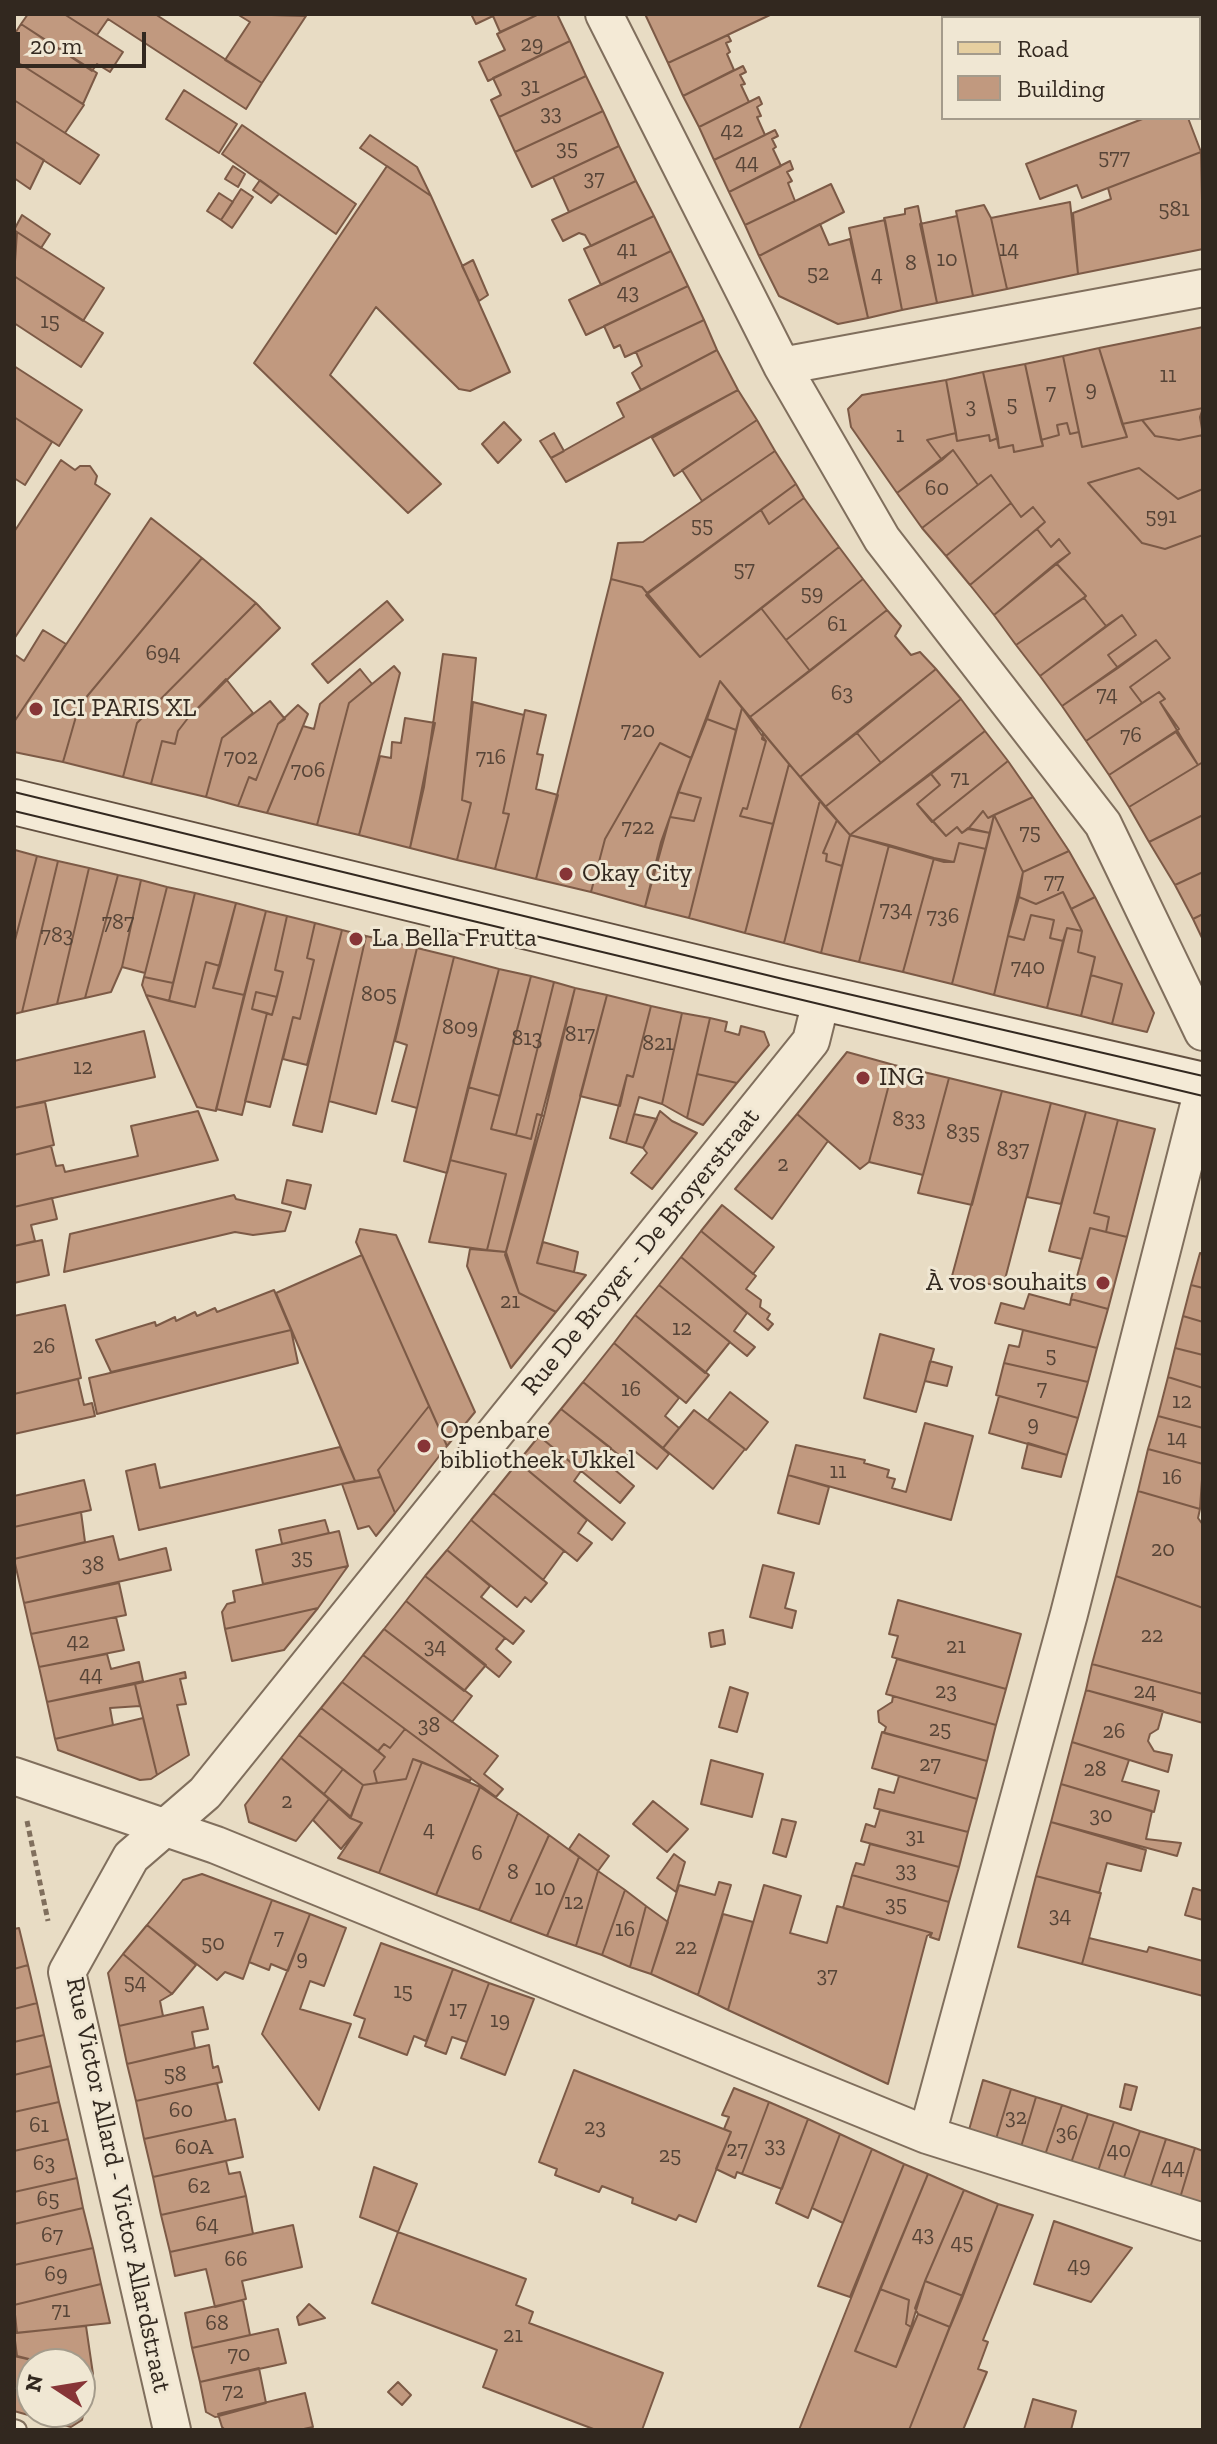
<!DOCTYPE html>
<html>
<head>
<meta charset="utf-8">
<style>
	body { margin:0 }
	#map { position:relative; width:1217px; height:2444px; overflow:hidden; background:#e8dcc4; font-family:"Zilla Slab",serif }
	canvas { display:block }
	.frame { position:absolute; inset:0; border:16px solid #32281f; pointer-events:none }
	.legend { position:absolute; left:941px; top:16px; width:260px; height:104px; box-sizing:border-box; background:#f0e7d3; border:2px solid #a49b8b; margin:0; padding:10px 14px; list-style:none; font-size:24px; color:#32281f }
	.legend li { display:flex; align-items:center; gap:16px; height:40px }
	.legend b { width:40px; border:2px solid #a49b8b }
	.north { position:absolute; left:16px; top:2348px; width:80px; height:80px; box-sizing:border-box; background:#f0e7d3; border:2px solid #a49b8b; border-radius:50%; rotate:282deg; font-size:22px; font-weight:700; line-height:32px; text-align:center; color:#32281f }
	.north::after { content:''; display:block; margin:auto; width:28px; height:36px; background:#873537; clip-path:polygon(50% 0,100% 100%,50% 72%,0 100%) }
	.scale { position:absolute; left:16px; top:32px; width:130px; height:36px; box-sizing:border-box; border:4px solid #32281f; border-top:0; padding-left:10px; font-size:24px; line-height:28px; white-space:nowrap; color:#32281f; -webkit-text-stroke:6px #f0e7d3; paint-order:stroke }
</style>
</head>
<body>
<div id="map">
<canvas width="1217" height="2444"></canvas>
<div class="frame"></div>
<ul class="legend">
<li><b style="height:10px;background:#e6cfa0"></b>Road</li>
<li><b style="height:22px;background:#c1997f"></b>Building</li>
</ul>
<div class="north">N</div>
<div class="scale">20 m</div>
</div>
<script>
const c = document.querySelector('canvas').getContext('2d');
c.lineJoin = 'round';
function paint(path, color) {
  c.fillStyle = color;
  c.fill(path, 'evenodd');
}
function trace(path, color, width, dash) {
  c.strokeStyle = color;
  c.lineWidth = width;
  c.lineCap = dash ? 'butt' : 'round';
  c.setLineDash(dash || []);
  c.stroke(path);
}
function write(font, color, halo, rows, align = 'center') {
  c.font = font + ' "Zilla Slab",serif';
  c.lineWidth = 6;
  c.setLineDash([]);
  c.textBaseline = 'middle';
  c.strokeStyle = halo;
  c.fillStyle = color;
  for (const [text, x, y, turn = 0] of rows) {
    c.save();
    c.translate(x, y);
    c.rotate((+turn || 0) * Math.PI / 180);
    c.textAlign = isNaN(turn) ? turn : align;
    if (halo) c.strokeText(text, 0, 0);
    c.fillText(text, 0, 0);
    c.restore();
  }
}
const building = new Path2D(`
	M28,14H64L123,52L110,72L97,64L92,71L21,24Z
	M64,14H155L262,83L246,109L108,19L97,35Z
	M237,14L306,16L262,83L225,60L250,22Z
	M471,14H539L500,32L493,16L476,24Z
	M539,14H557L570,41L488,81L479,62L505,50L497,34Z
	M645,14H770V15L668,63Z
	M1148,14L1149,18H1047L1057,14Z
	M21,24L97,73L83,104L14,60V35Z
	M728,35L731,41L726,43L730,52L727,54L734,70L683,96L668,63Z
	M570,41L586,76L499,117L491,100L501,95L493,78Z
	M14,60L84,105L65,133L14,100Z
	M743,66L746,72L740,75L745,84L741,85L749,102L699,127L683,96Z
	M586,76L603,111L515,152L499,117Z
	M184,90L237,124L219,153L166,119Z
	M759,97L762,104L757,107L761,116L757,117L765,135L714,160L699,127Z
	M14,100L99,155L80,184L14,141Z
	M603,111L619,146L532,187L515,152Z
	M1145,118H1188L1201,152L1082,198L1077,185L1040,199L1026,164Z
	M242,125L356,204L336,234L222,154Z
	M775,130L778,136L772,139L776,147L773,149L781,166L729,192L714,160Z
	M370,135L417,167L431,196L360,148Z
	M14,141L44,160L30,189L14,178Z
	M619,146L636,181L569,212L553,177Z
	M1201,152L1203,249L1078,274L1073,213L1111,199L1108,188Z
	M790,161L793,169L787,172L792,181L788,183L795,201L745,225L729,192Z
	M233,166L245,174L238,187L225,179Z
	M387,166L431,196L510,372L470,391L459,389L376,307L330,375L441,484L408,513L254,363Z
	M260,180L279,194L271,203L253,190Z
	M636,181L654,216L591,246L585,235L579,233L563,241L552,220Z
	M831,184L844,212L759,256L745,225Z
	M241,189L253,197L232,228L221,220Z
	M219,193L233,202L221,220L207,211Z
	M1070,202L1078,274L1007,289L991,218Z
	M984,205L991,218L1007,289L973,296L956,211Z
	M918,206L937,303L902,310L884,218L905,214V209Z
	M22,215L50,234L41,248L14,230Z
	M654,216L671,251L601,285L584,249Z
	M957,216L973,296L937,303L920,224Z
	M885,220L902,310L868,318L849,228Z
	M820,224L829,245L850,239L868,318L838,324L779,296L759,256Z
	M17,232L104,288L83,321L14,276Z
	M671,251L688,286L586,335L569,300Z
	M473,260L488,295L479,301L462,266Z
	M14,276L103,333L81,367L14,323Z
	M688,286L704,320L625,357L620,345L614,348L604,326Z
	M704,320L717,350L641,390L632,373L642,366L636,352Z
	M1203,327V408L1122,424L1099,348Z
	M1099,348L1127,437L1082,447L1063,356Z
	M717,350L738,390L566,482L551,458L624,417L617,403Z
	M1063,356L1079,432L1070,434L1067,423L1057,425L1059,435L1041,440L1025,364Z
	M1025,364L1043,446L1014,452L1013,445L999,448L983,372Z
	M14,366L82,410L59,446L14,417Z
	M983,372L998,438L990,441L989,435L957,441L946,380Z
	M946,380L956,433L927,440L942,460L897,493L851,427L848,409L862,395Z
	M738,390L757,420L674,476L652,438Z
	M1203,408L1200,417L1203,435L1179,440L1155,436L1142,420Z
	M14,417L52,442L25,485L14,478Z
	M1200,417H1203V489L1178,499L1139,468L1088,483L1142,543L1165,549L1203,535V762L1198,765L1160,702L1165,699L1159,692L1142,703L1130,687L1170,658L1156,640L1118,668L1108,655L1136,635L1122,615L1106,626L1084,598L1086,596L1056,563L1070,553L1059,539L1051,547L1037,529L1045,522L1033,507L1021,517L991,475L978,485L953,450L942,460L927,440L956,433L957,441L989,435L990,441L998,438L999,448L1013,445L1014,452L1043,446L1041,440L1059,435L1057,425L1067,423L1070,434L1079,432L1082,447L1127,437L1122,424L1142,420L1155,436L1179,440L1203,435Z
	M757,420L775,451L702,501L682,470Z
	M504,422L521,440L498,463L482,444Z
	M554,433L564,451L551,458L540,441Z
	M953,450L978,485L922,528L897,493Z
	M775,451L796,484L647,593L642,587L611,579L618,543L643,542Z
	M61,460L75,470L80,466H90L97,476L95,484L110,494L14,639V532Z
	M1139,468L1178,499L1203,489V535L1165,549L1142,543L1088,483Z
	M991,475L1011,503L946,556L922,528Z
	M796,484L804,498L769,524L761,510Z
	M804,498L839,547L700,657L646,595L761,510L769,524Z
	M1011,503L1021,517L1033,507L1045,522L970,585L946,556Z
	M151,518L202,558L79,706L63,762L14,752V722Z
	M1037,529L1051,547L1059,539L1070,553L994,615L970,585Z
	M839,547L863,579L786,640L761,608Z
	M202,558L256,603L137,723L123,777L63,762L79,706Z
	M1056,563L1086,596L1016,645L994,615Z
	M611,579L642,587L700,657L761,608L810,671L750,717L720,681L691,758L660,743L605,839L591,892L536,879Z
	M863,579L887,610L810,671L786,640Z
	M1084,598L1106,626L1040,676L1016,645Z
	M387,601L403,620L328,683L312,664Z
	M256,603L280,628L188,718L178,731L175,744L162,741L151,784L123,777L137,723Z
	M887,610L901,626L895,636L911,655L920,652L936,669L800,777L750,717Z
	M1122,615L1136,635L1108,655L1118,668L1062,706L1040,676Z
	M43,630L66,644L14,722V654L24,661Z
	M1156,640L1170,658L1130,687L1142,703L1086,741L1062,706Z
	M443,654L476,658L462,800L471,803L457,860L410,848L424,787Z
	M394,666L400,673L359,835L317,825L349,703Z
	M360,669L372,684L349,703L317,825L267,813L303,726L314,729L320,704Z
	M936,669L961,699L881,763L857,733Z
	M226,679L253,713L222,738L206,797L151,784L162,741L175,744L178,731L188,718Z
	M720,681L742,708L736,730L707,719Z
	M1159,692L1165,699L1160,702L1179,729L1109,775L1086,741Z
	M961,699L985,731L850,835L825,807Z
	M270,701L285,719L278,724L256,780L249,777L238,806L206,797L222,738Z
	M473,702L524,715L503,813L509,814L495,869L457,860L471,803L462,800Z
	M298,705L308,714L267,813L238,806L249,777L256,780L278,724Z
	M742,708L766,741L747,809L743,808L740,816L773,824L745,933L689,918Z
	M525,710L546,715L537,754L543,755L536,789L558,795L536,879L495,869L509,814L503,813Z
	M405,718L435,723L410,848L359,835L380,756L391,758L392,742L401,743Z
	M707,719L736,730L689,918L645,907L670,817L694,821L701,798L678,792Z
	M985,731L1008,761L932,822L917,804L940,785L931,774Z
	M1176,732L1198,765L1129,807L1109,775Z
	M763,733L789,764L773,824L740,816L743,808L747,809L766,741L762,739Z
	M857,733L881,763L825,807L800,777Z
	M660,743L691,758L661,842L645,907L591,892L605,839Z
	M1008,761L1033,797L988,818L983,811L968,829L962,833L957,827L946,836L933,821Z
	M1203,762V815L1149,842L1129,807Z
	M789,764L820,800L784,943L745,933Z
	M931,774L940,785L917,804L946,836L957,827L962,833L968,828L990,833L986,849L959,843L954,862H944L850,835Z
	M678,792L701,798L694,821L670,817Z
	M1033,797L1069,851L1023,872L994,815Z
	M820,800L837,820L823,853L827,854L826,861L842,866L821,953L784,943Z
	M983,811L988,818L994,815L990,833L968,829Z
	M994,815L1023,872L994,995L952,984Z
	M1203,815V872L1175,885L1149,842Z
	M837,820L850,835L842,866L826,861L827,854L823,853Z
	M850,835L889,845L859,962L821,953Z
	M959,843L986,849L952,984L903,972L934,858L954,862Z
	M889,845L934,858L903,972L859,962Z
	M15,850L37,856L14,944V853Z
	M1069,851L1095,897L1071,909L1063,892L1036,904L1019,897L1023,872Z
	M37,856L58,861L22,1012L14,1014V944Z
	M58,861L89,868L57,1004L22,1012Z
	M89,868L118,875L85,998L57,1004Z
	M1203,872V914L1193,919L1175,885Z
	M118,875L141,880L122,967L111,992L85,998Z
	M141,880L167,887L145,973L122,967Z
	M167,887L195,893L173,983L144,977Z
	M1063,892L1082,931L1067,928L1063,941L1050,938L1054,920L1031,915L1024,940L1008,936L1019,897L1036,904Z
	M195,893L236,903L220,966L206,962L195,1007L169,1001Z
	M1095,897L1154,1013L1147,1032L1112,1024L1122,984L1091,975L1095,957L1078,952L1082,931L1071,909Z
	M236,903L266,911L244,995L213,988Z
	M266,911L287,916L275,970L283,972L277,997L256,992L252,1009L267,1013L242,1115L216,1109Z
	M1203,914V940L1193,919Z
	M1031,915L1054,920L1050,938L1063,941L1047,1008L994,995L1008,936L1024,940Z
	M287,916L315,923L307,958L314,960L300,1019L293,1017L270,1107L245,1101L267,1013L272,1015L283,972L275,970Z
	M315,923L342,930L307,1065L283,1059L293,1017L300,1019L314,960L307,958Z
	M1067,928L1082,931L1078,952L1095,957L1081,1016L1047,1008Z
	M342,930L366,936L322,1132L293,1125Z
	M366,936L417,948L376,1114L329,1101Z
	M417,948L454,957L417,1108L392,1101L407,1045L395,1041Z
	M454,957L499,969L447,1173L404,1161Z
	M206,962L220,966L213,988L244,995L216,1111L197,1107L146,995L195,1007Z
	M499,969L531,976L500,1096L468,1087Z
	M1091,975L1122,984L1112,1024L1081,1016Z
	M531,976L554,982L516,1135L491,1129Z
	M144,977L173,983L169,1001L146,995L142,985Z
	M554,982L575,988L544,1116L537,1114L531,1139L516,1135Z
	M575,988L607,995L537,1263L586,1275L556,1312L519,1293L505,1255Z
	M256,992L277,997L272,1015L252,1009Z
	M607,995L651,1006L633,1077L627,1075L620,1106L580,1096Z
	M651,1006L682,1013L662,1104L639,1097L626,1143L610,1138L627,1075L633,1077Z
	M682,1013L710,1018L687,1118L662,1104Z
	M710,1018L727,1022L725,1031L739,1035L741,1026L764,1032L769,1045L737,1083L697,1074Z
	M144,1031L155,1077L14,1108V1061Z
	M847,1052L894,1065L869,1162L860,1169L797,1114Z
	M894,1065L949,1078L923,1175L869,1162Z
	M697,1074L737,1083L703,1125L687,1118Z
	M949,1078L1002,1091L972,1205L918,1193Z
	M468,1087L500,1096L491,1129L531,1139L537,1114L544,1116L506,1252L487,1250L506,1174L450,1160Z
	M1002,1091L1051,1103L1003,1287L952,1276Z
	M45,1102L54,1145L14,1155V1108Z
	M1051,1103L1086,1112L1061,1204L1027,1197Z
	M198,1111L218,1160L14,1207V1155L51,1146L56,1166L63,1165L65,1172L138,1156L131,1126Z
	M660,1111L672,1121L697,1133L652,1189L631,1173L647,1153L643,1148Z
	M1086,1112L1118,1120L1094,1213L1109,1217L1106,1232L1090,1228L1082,1259L1049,1251Z
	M634,1114L657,1119L643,1148L626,1143Z
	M797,1114L828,1141L772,1219L735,1189Z
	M1118,1120L1155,1129L1127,1237L1106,1232L1109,1217L1094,1213Z
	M450,1160L506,1174L487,1250L429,1242Z
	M287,1180L311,1185L305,1209L282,1203Z
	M234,1195L236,1199L291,1212L285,1231L253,1235L235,1232L64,1272L70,1234Z
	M52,1198L57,1219L31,1225L35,1241L14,1246V1207Z
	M722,1205L774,1247L753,1274L701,1231Z
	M1090,1228L1127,1237L1108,1309L1071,1299Z
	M360,1229L396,1235L475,1412L447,1446L356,1242Z
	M701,1231L756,1276L746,1289L761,1300L760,1307L770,1314L767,1319L773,1324L768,1330L681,1257Z
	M42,1240L49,1275L14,1283V1246Z
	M543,1242L578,1252L574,1272L537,1263Z
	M470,1249L506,1252L519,1293L556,1312L511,1368L467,1266Z
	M1200,1253L1203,1254V1288L1191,1285Z
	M362,1255L429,1406L378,1470L381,1477L355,1481L276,1293Z
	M681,1257L747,1313L734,1331L755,1347L747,1356L659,1285Z
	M659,1285L730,1342L705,1373L635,1315Z
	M1191,1285L1203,1288V1322L1183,1316Z
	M274,1290L291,1330L111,1372L96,1340L155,1322L156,1326L175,1317L176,1321L195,1312L197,1316L215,1308L217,1312Z
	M1029,1294L1070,1305L1071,1299L1108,1309L1097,1348L995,1323L1001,1303L1024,1309Z
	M65,1305L81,1378L14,1394V1316Z
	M635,1315L709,1375L686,1403L614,1343Z
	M1183,1316L1203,1322V1355L1175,1348Z
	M291,1330L298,1363L97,1414L89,1378Z
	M1023,1330L1097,1348L1088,1382L1004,1363L1009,1345L1019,1347Z
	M880,1334L934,1349L916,1412L864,1398Z
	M614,1343L679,1398L665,1416L679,1428L663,1448L583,1382Z
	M1175,1348L1203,1355V1388L1168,1377Z
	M930,1361L952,1367L947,1386L925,1381Z
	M1004,1363L1088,1382L1078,1418L996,1395Z
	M1168,1377L1203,1388V1428L1158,1416Z
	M78,1379L84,1405L92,1403L95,1416L14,1434V1394Z
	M583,1382L669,1454L657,1469L632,1449L624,1459L561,1409Z
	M730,1392L768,1422L746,1450L708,1420Z
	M999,1396L1078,1418L1067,1455L989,1433Z
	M429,1406L447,1446L395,1513L378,1470Z
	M561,1409L611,1448L602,1459L634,1486L620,1503L539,1436Z
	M694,1410L745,1449L713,1489L663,1448Z
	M1158,1416L1203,1428V1464L1148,1449Z
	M925,1423L973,1436L951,1520L788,1475L796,1445L865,1460L864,1463L889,1470L887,1477L895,1479L892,1488L906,1492Z
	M539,1436L581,1471L574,1481L625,1523L612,1540L518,1462Z
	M1028,1443L1067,1455L1061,1477L1022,1468Z
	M340,1447L355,1481L139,1530L126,1471L155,1464L160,1488Z
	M1148,1449L1203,1464L1200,1509L1138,1491Z
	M518,1462L587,1520L578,1533L592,1543L577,1561L493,1493Z
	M788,1475L829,1487L819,1524L778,1513Z
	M381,1477L395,1513L376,1536L369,1526L358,1529L342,1484Z
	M84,1480L91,1510L14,1527V1496Z
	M1138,1491L1200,1509L1198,1518L1203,1525V1608L1116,1576Z
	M493,1493L564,1551L543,1580L471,1520Z
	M81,1512L85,1542L14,1559V1527Z
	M325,1520L329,1533L282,1544L279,1530Z
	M471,1520L547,1583L531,1602L525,1597L517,1607L447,1550Z
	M339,1531L348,1566L263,1584L256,1550Z
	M113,1536L119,1560L166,1548L171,1570L24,1603L14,1559Z
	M447,1550L490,1586L481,1597L524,1631L513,1644L425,1576Z
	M763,1565L794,1573L785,1608L796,1611L792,1628L750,1617Z
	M348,1566L318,1608L225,1629L222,1612L227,1604L235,1602L233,1591Z
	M425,1576L505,1638L496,1649L511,1662L499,1677L406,1601Z
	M1116,1576L1203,1608V1694L1092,1664Z
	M119,1583L126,1615L31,1634L24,1603Z
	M898,1600L1021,1634L1006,1689L892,1657L898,1636L889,1634Z
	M406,1601L486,1665L464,1691L384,1629Z
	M318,1608L284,1650L232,1661L225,1629Z
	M116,1617L124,1650L39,1667L31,1634Z
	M384,1629L472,1696L452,1722L363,1655Z
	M723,1630L725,1644L711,1647L709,1633Z
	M107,1654L111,1669L139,1662L143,1681L47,1702L39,1667Z
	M363,1655L498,1756L484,1774L503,1789L496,1797L342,1682Z
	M897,1659L1006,1689L996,1725L886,1694Z
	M1092,1664L1203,1694V1723L1086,1690Z
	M185,1672L186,1678L180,1679L186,1704L177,1705L189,1755L157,1775L135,1684Z
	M342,1682L405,1729L390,1748L384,1744L378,1751L321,1708Z
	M135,1684L140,1706L110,1708L113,1725L55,1739L47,1702Z
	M730,1687L748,1693L737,1732L719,1727Z
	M1086,1690L1163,1711L1158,1729L1150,1734L1148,1741L1154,1751L1172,1755L1168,1772L1072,1742Z
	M893,1696L996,1725L987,1761L884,1733L886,1727L879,1722L878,1711L892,1702Z
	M321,1708L385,1757L374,1771L377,1783L363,1785L299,1735Z
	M143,1718L157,1775L151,1779L140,1780L58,1750L55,1739Z
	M405,1729L471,1778L470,1781L413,1759L406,1779L377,1783L374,1771L385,1757L378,1751L384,1744L390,1748Z
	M882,1732L987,1761L977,1799L872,1768Z
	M299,1735L343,1769L324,1794L281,1758Z
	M1072,1742L1129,1760L1122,1781L1159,1791L1154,1812L1061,1784Z
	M281,1758L329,1799L296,1841L249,1822L245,1805Z
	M413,1759L422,1762L379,1873L338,1858L362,1823L350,1818L363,1785L406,1779Z
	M711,1760L763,1774L752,1817L701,1804Z
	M422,1762L480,1787L436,1895L379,1873Z
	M343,1769L363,1785L351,1817L324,1794Z
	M899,1776L977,1799L968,1832L874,1808L879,1789L894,1793Z
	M1061,1784L1152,1811L1146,1839L1181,1843L1177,1856L1051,1822Z
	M480,1787L518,1813L479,1910L436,1895Z
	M329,1799L350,1818L362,1823L341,1849L313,1820Z
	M653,1801L688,1829L667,1852L633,1824Z
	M880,1810L968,1832L959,1867L861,1841L866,1824L875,1827Z
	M518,1813L549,1835L510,1922L479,1910Z
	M782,1819L796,1822L786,1857L773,1853Z
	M1051,1822L1146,1850L1141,1871L1107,1863L1099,1893L1036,1876Z
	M579,1834L609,1856L598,1871L569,1849Z
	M549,1835L579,1857L547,1936L510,1922Z
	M870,1844L959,1867L949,1902L852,1875L856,1863L864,1865Z
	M674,1854L685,1862L676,1892L657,1878Z
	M579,1857L598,1871L576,1946L547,1936Z
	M598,1871L625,1890L602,1955L576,1946Z
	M202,1874L272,1900L243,1979L225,1972L217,1980L147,1925L183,1880Z
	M852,1875L949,1902L939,1940L930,1937L932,1933L843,1908Z
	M1036,1876L1101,1893L1082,1964L1018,1947Z
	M719,1882L731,1885L698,1995L651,1974L679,1885L715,1895Z
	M764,1885L801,1896L790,1933L827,1943L837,1906L932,1933L927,1936L888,2084L728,2010Z
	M1193,1888L1203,1891V1920L1185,1915Z
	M625,1890L646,1906L630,1967L602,1955Z
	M272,1900L310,1914L288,1971L271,1964L269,1970L249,1962Z
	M646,1906L668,1922L651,1974L630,1967Z
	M310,1914L346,1928L324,1986L310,1981L300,2009L351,2024L319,2110L262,2034Z
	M723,1914L753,1922L728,2010L698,1995Z
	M147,1925L196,1965L172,1994L123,1954Z
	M19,1928L28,1965L14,1969V1929Z
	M1089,1938L1147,1952L1149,1947L1203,1961V1996L1082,1964Z
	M381,1943L453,1969L426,2041L414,2036L407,2055L359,2037L365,2019L354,2015Z
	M123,1954L172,1994L160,2001L163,2016L119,2026L108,1973Z
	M28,1965L37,2003L14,2009V1969Z
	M453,1969L489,1983L467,2042L452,2037L446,2054L425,2046Z
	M489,1983L534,1999L505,2075L461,2058Z
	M37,2003L44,2035L14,2042V2009Z
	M203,2007L208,2029L192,2032L195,2048L127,2064L119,2026Z
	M44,2035L51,2066L14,2075V2042Z
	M209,2045L213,2068L218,2066L222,2082L136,2101L127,2064Z
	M51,2066L59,2102L14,2112V2075Z
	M574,2070L731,2132L696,2222L679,2215L676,2220L632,2203L633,2198L602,2186L599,2192L555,2175L557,2169L539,2162Z
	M983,2080L1011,2089L996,2139L969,2130Z
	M217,2083L226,2121L144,2139L136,2101Z
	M1125,2084L1137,2087L1131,2110L1120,2107Z
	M734,2088L769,2102L742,2174L737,2172L735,2178L716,2169L731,2132L724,2129L729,2117L722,2115Z
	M1011,2089L1036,2097L1021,2147L996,2139Z
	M1036,2097L1062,2105L1045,2155L1021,2147Z
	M59,2102L68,2139L14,2151V2112Z
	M769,2102L808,2119L782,2189L742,2174Z
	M1062,2105L1088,2114L1071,2163L1045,2155Z
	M1088,2114L1114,2122L1098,2171L1071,2163Z
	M235,2119L243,2157L153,2177L144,2139Z
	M808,2119L840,2134L808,2218L776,2203Z
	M1114,2122L1140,2131L1123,2180L1098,2171Z
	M1140,2131L1166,2139L1150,2188L1123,2180Z
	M840,2134L872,2149L843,2223L812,2208Z
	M68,2139L77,2178L14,2192V2151Z
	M1166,2139L1195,2148L1180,2198L1150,2188Z
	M1195,2148L1203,2151V2207L1180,2198Z
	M872,2149L904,2164L850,2297L818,2286Z
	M226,2161L229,2174L240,2172L246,2196L161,2215L153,2177Z
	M904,2164L928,2174L855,2351L896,2367L918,2314L950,2327L909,2430H799Z
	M374,2167L417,2184L398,2232L360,2217Z
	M928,2174L964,2190L925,2281L911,2327L906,2324L909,2300L880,2289Z
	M77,2178L83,2208L14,2224V2192Z
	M964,2190L998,2204L963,2296L925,2281Z
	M246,2196L253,2234L170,2252L161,2215Z
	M998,2204L1033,2215L983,2340L988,2342L978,2369L987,2372L963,2430H909Z
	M83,2208L93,2248L14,2265V2224Z
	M1054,2221L1132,2248L1091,2302L1034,2284Z
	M293,2225L302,2267L242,2281L246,2299L215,2307L206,2269L175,2276L170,2252Z
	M398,2232L526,2279L516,2305L533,2312L529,2323L663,2373L642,2430H596L483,2387L497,2350L372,2303Z
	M93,2248L101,2284L14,2305V2265Z
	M925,2281L963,2296L950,2327L918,2314L915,2308Z
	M101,2284L110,2323L17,2333L14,2305Z
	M880,2289L909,2300L906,2324L911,2327L896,2367L855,2351Z
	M243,2300L250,2335L192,2348L185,2313Z
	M309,2304L325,2318L299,2325L297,2317Z
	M86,2326L93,2374L80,2371V2364H49L17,2356L14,2333Z
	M278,2329L286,2363L200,2382L192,2348Z
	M14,2356L49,2364H32V2412H80V2371L93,2374L82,2420L71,2427L14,2411Z
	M259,2368L266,2403L215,2417L206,2412L200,2382Z
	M398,2382L411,2395L402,2405L388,2392Z
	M305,2393L313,2427L299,2430H225L222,2427L218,2414Z
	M1033,2399L1076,2411L1071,2430H1024Z`);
paint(building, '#c1997f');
trace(building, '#7c5a46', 2);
const lane = new Path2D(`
	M14,2429L17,2430`);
const street = new Path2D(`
	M604,14L782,366L882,539L1103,824L1203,1032
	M782,366L1203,288
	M14,1776L216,1845L927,2135L1203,2222
	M927,2135L1069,1614L1203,1089
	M172,2430L67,1972L131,1857L205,1793L811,1041L822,997`);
const secondary = new Path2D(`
	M14,802L780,988L1203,1085`);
const primary = new Path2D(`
	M1199,41L1203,51`);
trace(lane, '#806f5d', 22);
trace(street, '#806f5d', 40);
trace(secondary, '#625040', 48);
trace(primary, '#4e3e31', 48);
trace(new Path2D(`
	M27,1821L48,1921`), '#806f5d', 5, [6, 4]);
trace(lane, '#f4ead6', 18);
trace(street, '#f4ead6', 36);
trace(secondary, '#f4ead6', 44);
trace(primary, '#e6cfa0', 44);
trace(new Path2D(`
	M14,792L783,979L1203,1076
	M14,811L1203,1096`), '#32281f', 2);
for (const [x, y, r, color] of [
	[36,709,8,"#873537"],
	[566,874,8,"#873537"],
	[356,939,8,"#873537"],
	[863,1078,8,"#873537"],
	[1103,1283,8,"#873537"],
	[424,1446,8,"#873537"]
]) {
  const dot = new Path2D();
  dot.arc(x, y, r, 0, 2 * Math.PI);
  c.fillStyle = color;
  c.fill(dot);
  trace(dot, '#f0e7d3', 3);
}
write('22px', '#564437', null, [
	["29",532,45],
	["31",530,87],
	["33",551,114],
	["42",732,131],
	["35",567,149],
	["577",1114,158],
	["44",747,163],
	["37",594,179],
	["581",1174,210],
	["41",627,250],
	["14",1009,250],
	["10",947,260],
	["8",911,264],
	["52",818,274],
	["4",877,275],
	["43",628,293],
	["15",50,322],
	["11",1168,376],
	["9",1091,390],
	["7",1051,393],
	["5",1012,405],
	["3",971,407],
	["1",900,436],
	["60",937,489],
	["591",1161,517],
	["55",702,526],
	["57",744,570],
	["59",812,594],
	["61",837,625],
	["694",163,654],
	["63",842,694],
	["74",1107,695],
	["720",638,731],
	["76",1131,736],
	["702",241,758],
	["716",491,758],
	["706",308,771],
	["71",960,779],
	["722",638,828],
	["75",1030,833],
	["77",1054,882],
	["734",896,910],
	["736",943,917],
	["787",118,923],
	["783",57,936],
	["740",1028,968],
	["805",379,995],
	["809",460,1028],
	["817",580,1035],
	["813",527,1039],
	["821",658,1044],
	["12",83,1068],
	["833",909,1120],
	["835",963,1133],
	["837",1013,1150],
	["2",783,1165],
	["21",510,1302],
	["12",682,1329],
	["26",44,1347],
	["5",1051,1356],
	["7",1042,1389],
	["16",631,1390],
	["12",1182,1402],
	["9",1033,1425],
	["14",1177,1439],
	["11",838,1472],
	["16",1172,1478],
	["20",1163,1550],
	["35",302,1558],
	["38",93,1565],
	["22",1152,1636],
	["42",78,1642],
	["34",435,1647],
	["21",956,1647],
	["44",91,1675],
	["23",946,1692],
	["24",1145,1692],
	["38",429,1726],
	["25",940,1730],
	["26",1114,1732],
	["27",930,1765],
	["28",1095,1770],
	["2",287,1802],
	["30",1101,1816],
	["4",429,1830],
	["31",915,1837],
	["6",477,1854],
	["33",906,1871],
	["8",513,1873],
	["10",545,1889],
	["12",574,1903],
	["35",896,1905],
	["34",1060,1916],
	["16",625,1930],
	["7",279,1938],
	["50",213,1944],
	["22",686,1948],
	["9",302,1959],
	["37",827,1976],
	["54",135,1983],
	["15",403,1992],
	["17",458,2010],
	["19",500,2021],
	["58",175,2075],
	["60",181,2111],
	["32",1016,2118],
	["61",39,2126],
	["23",595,2128],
	["36",1067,2134],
	["33",775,2146],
	["60A",194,2148],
	["27",737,2150],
	["40",1119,2151],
	["25",670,2156],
	["63",44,2164],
	["44",1173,2168],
	["62",199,2187],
	["65",48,2200],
	["64",207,2225],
	["43",923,2235],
	["67",52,2236],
	["45",962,2243],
	["66",236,2260],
	["49",1079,2266],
	["69",56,2275],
	["71",61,2311],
	["68",217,2324],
	["21",513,2336],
	["70",239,2355],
	["72",233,2392]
]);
write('26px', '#32281f', '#f0e7d3', [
	["ICI PARIS XL",52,709],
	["Okay City",582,874],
	["La Bella Frutta",372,939],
	["ING",879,1078],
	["À vos souhaits",1087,1283,"right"],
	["Openbare",440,1431],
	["bibliotheek Ukkel",440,1461]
], 'left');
write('26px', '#32281f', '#f0e7d3', [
	["Rue De Broyer - De Broyerstraat",641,1252,-51],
	["Rue Victor Allard - Victor Allardstraat",118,2185,78]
]);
</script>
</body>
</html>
